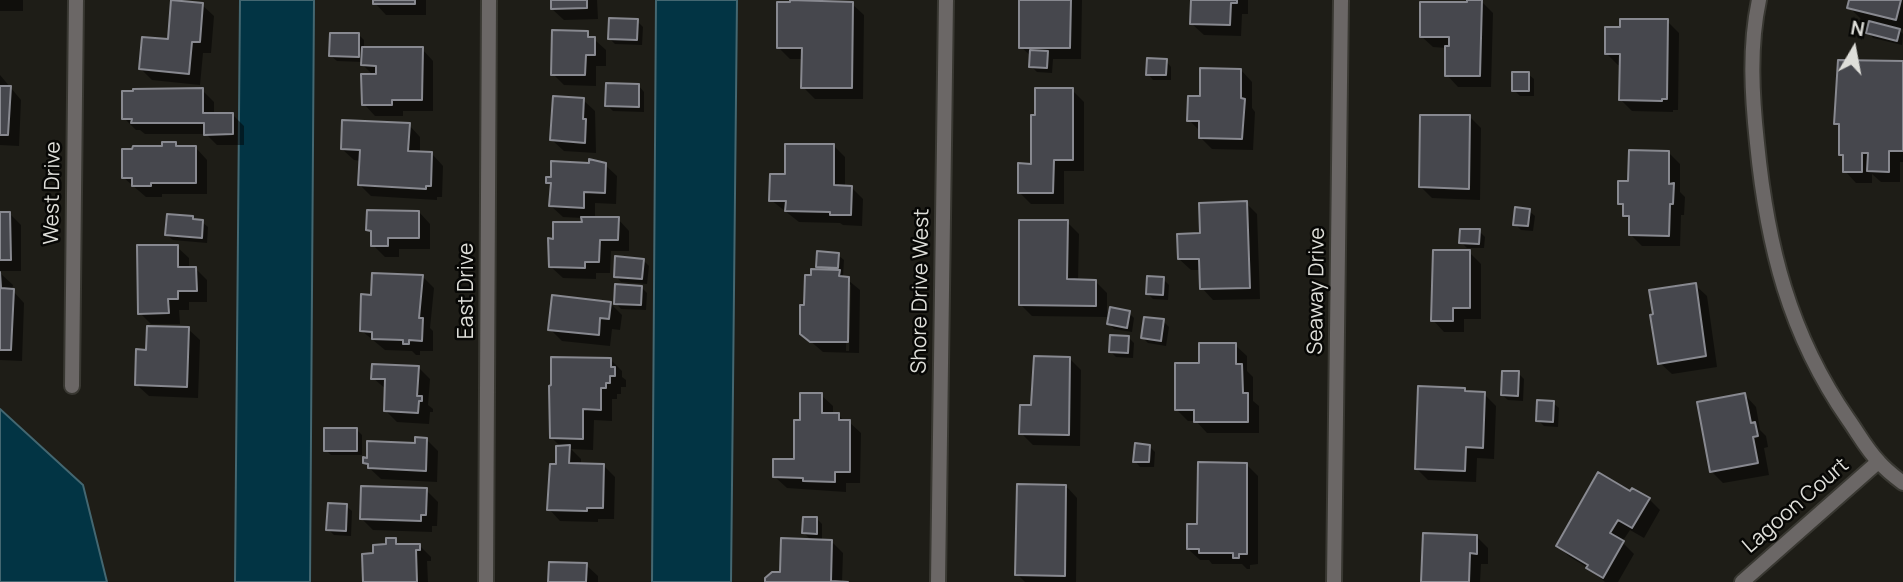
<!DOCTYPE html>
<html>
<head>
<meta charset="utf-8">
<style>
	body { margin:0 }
	#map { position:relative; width:1903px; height:582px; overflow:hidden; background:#1e1d17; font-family:Manrope,sans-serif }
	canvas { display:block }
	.north { position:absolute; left:1819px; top:14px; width:70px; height:70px; -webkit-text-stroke:5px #070705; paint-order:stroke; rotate:10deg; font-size:19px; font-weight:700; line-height:28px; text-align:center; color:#deded9 }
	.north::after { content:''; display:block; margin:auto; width:24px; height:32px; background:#deded9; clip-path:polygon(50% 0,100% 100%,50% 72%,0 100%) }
</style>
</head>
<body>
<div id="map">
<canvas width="1903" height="582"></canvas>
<div class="north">N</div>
</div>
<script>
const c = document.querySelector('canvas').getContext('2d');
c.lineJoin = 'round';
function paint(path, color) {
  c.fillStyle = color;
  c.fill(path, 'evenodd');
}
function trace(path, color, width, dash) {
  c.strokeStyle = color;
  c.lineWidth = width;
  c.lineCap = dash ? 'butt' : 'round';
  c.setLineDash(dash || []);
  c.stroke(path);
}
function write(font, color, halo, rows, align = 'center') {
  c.font = font + ' Manrope,sans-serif';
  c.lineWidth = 5;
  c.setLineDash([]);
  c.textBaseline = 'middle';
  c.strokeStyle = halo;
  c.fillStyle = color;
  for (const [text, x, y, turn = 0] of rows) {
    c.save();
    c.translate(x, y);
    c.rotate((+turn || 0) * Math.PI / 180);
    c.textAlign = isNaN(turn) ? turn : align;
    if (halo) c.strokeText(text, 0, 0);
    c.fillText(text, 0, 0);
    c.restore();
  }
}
const water = new Path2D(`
	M240,0H314L310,582H235Z
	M656,0H737L731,582H652Z
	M0,409L83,485L107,582H0Z`);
paint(water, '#023444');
trace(water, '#446771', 2);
paint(new Path2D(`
	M0,0H23V11H0Z
	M375,0H426V15H386L375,3Z
	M553,0H608H597L598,19L564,20L552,9Z
	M792,0H811L815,4H852L864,15L863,99H815L803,87V59H790L779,48Z
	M1021,0H1082L1081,59H1053L1052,73L1037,72L1031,66L1032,57L1021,47Z
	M1193,0H1248V14H1242L1241,36L1204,35L1192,24Z
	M1851,0H1903V29L1897,28L1903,34L1902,45L1873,38L1868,32L1870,21L1861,19L1849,7Z
	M1481,1L1493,13L1491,87H1458L1447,75V48L1433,47L1421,36L1468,4Z
	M202,5L214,16L211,53H203L200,85L152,80L141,69Z
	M637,21L643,27L642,45L615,44L609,38Z
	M1667,21L1679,33L1678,110H1673V112L1632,111L1621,100V65H1618L1606,53Z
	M587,33L606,50V66H596V86L564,85L553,74Z
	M359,35L364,40V49H422L433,61V111H403V116H375L364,104L374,76L363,65V62L337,61L331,56Z
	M1166,61L1171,67V80H1153L1148,74Z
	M1903,63V162H1900V182H1881L1872,174V183H1856L1845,171V159L1840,154V128L1836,124Z
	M1241,70L1252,82V108L1255,112L1253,150L1212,149L1201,138V132L1189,120L1201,98Z
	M1528,74L1534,79V96H1520L1514,90Z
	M0,75L21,100L19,146L0,145Z
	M639,86L644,92V112L613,111L607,105Z
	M202,90L214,102V115L232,114L244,126V145H217L206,134H145L140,130H136L124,118Z
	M1072,90L1084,102V171H1064V204H1031L1020,193Z
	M583,100L595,111L596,153L564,151L552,140Z
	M1470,117L1481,128L1480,200L1432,198L1421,187Z
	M409,125L420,137V153L432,154L443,166L442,197H437V200L371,196L360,185L361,161L354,160L342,149Z
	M175,144L179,148H196L207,160V194H162V197H146L124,178Z
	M834,146L845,157V187H851L863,199L862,226L843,225L840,223L799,222L771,200L786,176Z
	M1669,153L1680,164V192L1685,197L1684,215H1681L1680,246H1642L1630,234L1631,222L1624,215L1625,208L1619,203L1630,183Z
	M605,165L617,176L616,204L595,203V219H618L629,231V251H611L610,273H596V279L563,278L551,267L555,241L584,223L583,218L563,217L551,206L552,187L548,182Z
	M1246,203L1257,214L1260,299L1213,300L1202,288L1201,270H1191L1179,259L1202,235Z
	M1529,211L1535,216L1533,231L1521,230L1515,224Z
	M419,212L430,224V249H399V257H385L373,245V234L368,229Z
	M0,214H10L21,225V271H0Z
	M192,217L196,221L202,222L208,227L207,243L173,240L167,235Z
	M1067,222L1079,234L1078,281H1095L1107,293V317L1032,316L1020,304Z
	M1479,231L1485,237L1484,248H1467L1461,242Z
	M177,247L189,258V268H195L207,280V302H189V310H179L180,324H151L140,313Z
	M1469,252L1481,264V319H1464V332H1444L1433,320Z
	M838,255L844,260L843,276L860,290L859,353L823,352L802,334L806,307L822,271L817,267ZM847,282L851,285L849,351H846Z
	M644,261L649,266L647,284L621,282L616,276Z
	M0,273L13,285L12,290L24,303L22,361L0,360Z
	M423,277L434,288L430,328L433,331V351H420V355H416L412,351L385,350L362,331L373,296Z
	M1163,279L1169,285L1168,300L1153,299L1148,294Z
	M1695,285L1707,296L1717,367L1672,374L1660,363Z
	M641,287L647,293L646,310L621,309L616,303Z
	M610,303L622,315L620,330L612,329L610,346L562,341L550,329Z
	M1129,313L1134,318L1132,332L1114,329L1109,323Z
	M1163,321L1169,327L1166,346L1148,343L1143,338Z
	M188,329L200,340L198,398L149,396L137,385L148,351Z
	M1129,338L1134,343L1133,358L1116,357L1111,352Z
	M1235,345L1247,356V371L1253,377V401L1259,406V433H1207L1196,421H1188L1177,410L1201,365Z
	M1069,358L1081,370L1080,446L1033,445L1021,433L1033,406Z
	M611,360L622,371V377L626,380V387H621V394H617V399H612V421L594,420L593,450L571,449L581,459V465H603L615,477L614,519H598V522L560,521L549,509L561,447L551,437Z
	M418,367L430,379L428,405L433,409V412H430L429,424L397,422L386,411L387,390L373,378Z
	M1518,373L1524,379L1523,401L1508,400L1502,395Z
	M1465,389L1468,393L1484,394L1496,406L1494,459L1477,458L1476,482L1428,480L1416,468Z
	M821,395L833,406V414H838L845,422H849L861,433L860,483H846V492L787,488L775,477L796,461L802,421Z
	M1745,395L1756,407L1760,430L1766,436L1768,447L1764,448L1769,475L1723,483L1711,471Z
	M1553,403L1559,408L1558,427L1544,426L1538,420Z
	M357,430L362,435V455H331L326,450Z
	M427,440L438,451L437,482L381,479L364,463Z
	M1149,446L1155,452L1154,467H1140L1135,461Z
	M1246,464L1258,476V564L1250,565V569H1247L1242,564H1212L1209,560H1200L1188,549L1199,526Z
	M1066,486L1077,498L1076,582H1025L1017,574Z
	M426,490L438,502L437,526H432V532L373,530L361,518Z
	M1631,493L1649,499L1660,510L1644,538L1630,530L1622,542L1634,554L1618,582H1605L1590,569L1570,557L1558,546Z
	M346,506L352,511L351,536L334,535L328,529Z
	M817,519L822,524V541H831L843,553L842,582H767L782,574L812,541L804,533Z
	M1477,537L1488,548V564H1481L1480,582H1423Z
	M395,540L401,546H420L431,557V561H427L428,582H365L375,555Z
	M586,565L598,576V582H550Z`), '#0007');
const building = new Path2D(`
	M171,0L203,3L200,42H192L189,74L139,69L142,37L168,39Z
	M373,0H415V4H373Z
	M551,0H587V8L551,9Z
	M790,0L853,2L852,88H801L802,48H777V2H790Z
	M1019,0H1071L1070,48H1019Z
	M1191,0H1237V3H1231L1230,25L1190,24Z
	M1467,0H1482L1480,76H1445V46H1449V37H1420V2H1467Z
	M1849,0H1901L1896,20L1847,8Z
	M609,18L638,19L637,40L608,39Z
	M1620,19H1668L1667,99H1662V101L1619,100L1620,54H1605V27H1620Z
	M1869,21L1900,29L1897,41L1866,33Z
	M552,30L588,31V37H595V55H586L585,75H551Z
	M330,33H359V57L329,56Z
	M362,47H423L422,100H392V105H362L361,74H376V66L361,65Z
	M1030,50L1048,51L1047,68L1029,67Z
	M1147,58L1167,59L1166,75H1146Z
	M1838,60L1903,61V151H1889V172L1867,171L1868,153H1862V172H1843V155H1839V124H1834Z
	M1200,68L1241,69V98L1245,99L1242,139L1199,138V121H1187L1188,96H1200Z
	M1512,72H1529V91H1512Z
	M606,83L639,84V107L605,106Z
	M0,86H11L8,135H0Z
	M203,88V113H233V134L204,135V123H131L132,119H122V91H133V89Z
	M1035,88H1073V160H1054L1053,193H1018V163L1031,164V115H1035Z
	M553,96L584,98L583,119H586L585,143L550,140Z
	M1420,115H1470L1469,189L1419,187Z
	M342,120L410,123L408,151L432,152L431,186H426V189L358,185L360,150L341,149Z
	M162,142H176V146H196V183H151V186H132V178H122V149H132L133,146H162Z
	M785,144H834V185L852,186L851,215H830V212L785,211L786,201H769L770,174H785Z
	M1629,150L1669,151V184L1674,183L1673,204H1670L1669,236L1629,235V216H1623V204H1618V181H1628Z
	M589,159L606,163L605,193L584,192V208L549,206L551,183H546V177H551V161L589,163Z
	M1247,201L1250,288L1200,289L1199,259H1178L1177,234L1200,233L1199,203Z
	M1515,207L1530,209L1528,226L1513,225Z
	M367,210L419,211V238H388V246H371V231L366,230Z
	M0,212H10L11,260H0Z
	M167,214L193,216V219L203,220L202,238L165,235Z
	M581,217H619L618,240H600L599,262H585V268L549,267L548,238L553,239V222H582Z
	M1019,220H1068L1067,279L1096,280V306L1019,305Z
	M1460,229H1480L1479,244L1459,243Z
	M137,245H178V267H196L197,291H178V299H168L169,313L138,314Z
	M1433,250H1470V308H1453V321H1431Z
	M817,251L839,253L838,268L816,267Z
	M615,256L644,259L642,279L614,277Z
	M811,269L840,270L839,276L849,277L848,342H810L800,334V305H804L805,275H811Z
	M0,272L1,288L14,289L11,350H0Z
	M372,273L423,275L419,318H423L422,341L409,340V344H403V340L372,339V332L360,331L361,294L371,295Z
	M1147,276L1164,277L1163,295L1146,294Z
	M1696,283L1706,356L1658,364L1650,315L1653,314L1649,290Z
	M615,284L642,286L641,305L614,304Z
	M552,295L611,302L609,319L600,318L599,335L548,330Z
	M1110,307L1130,311L1127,328L1107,324Z
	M1144,317L1164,319L1161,341L1141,338Z
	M147,326L189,327L187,387L135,385L136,349L146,350Z
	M1110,335L1129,336L1128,353L1109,352Z
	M1199,343H1236V364H1242L1243,393H1248V422H1194V410H1175V363H1199Z
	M1034,356L1070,357L1069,435L1019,434L1020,405H1031Z
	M551,357L611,358V367H615V376H610V383H606V388H601V410L583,409V439L550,438L549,386L551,385Z
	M372,364L419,366L417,396H422V401H419L418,413L384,411L385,379H371Z
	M1502,371H1519L1518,396L1501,395Z
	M1418,386L1465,388V391L1485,392L1483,448L1466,447L1465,471L1415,469Z
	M800,393H822V413H839V420H850V472H835V482L803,481V478L773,477V459H794V420H800Z
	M1745,393L1751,423L1755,422L1758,436L1753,437L1758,463L1710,472L1697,402Z
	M1537,400L1554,401L1553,422L1536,421Z
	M324,428H357V451H324Z
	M415,437L427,438L426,471L368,468V464L363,463V457L367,458V441L415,443Z
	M1135,443L1150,445L1149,462H1133Z
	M570,445L569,463L604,464L603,508H587V511L547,510L550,464H556V446Z
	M1198,462L1247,463V554H1239V558H1233V553H1199V549H1187V524H1197Z
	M1598,472L1630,491L1632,488L1650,498L1632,528L1618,520L1610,533L1624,541L1603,578L1586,568L1588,565L1556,546Z
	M1017,484L1066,485L1065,576L1015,575Z
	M361,486L427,488L426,515H421V521L360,519Z
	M328,503L347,504L346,531L326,530Z
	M803,517H817V534L802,533Z
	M1423,533L1477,535V554L1470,553L1469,582H1421Z
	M386,538H396V544H420V550H416L417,582H363L362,554L373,553V545L386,544Z
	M781,538L832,540L831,581L848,582H765V578L772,572H780Z
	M549,562L587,563L586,582H548Z`);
paint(building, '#46474d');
trace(building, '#888990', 2);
const street = new Path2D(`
	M1759,0C1749,47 1752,96 1757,143C1767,245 1789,334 1848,419C1858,433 1867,450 1879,462C1886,470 1895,477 1903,483
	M72,386L76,0
	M486,582L489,0
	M938,582L946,0
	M1334,582L1341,0
	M1742,582L1878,462`);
trace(street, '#393832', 18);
trace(street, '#6b6766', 14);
write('21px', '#deded9', '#070705', [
	["West Drive",53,193,-89],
	["East Drive",467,291,-90],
	["Shore Drive West",921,291,-89],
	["Seaway Drive",1317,291,-89],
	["Lagoon Court",1796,506,-41]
]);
</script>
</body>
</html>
